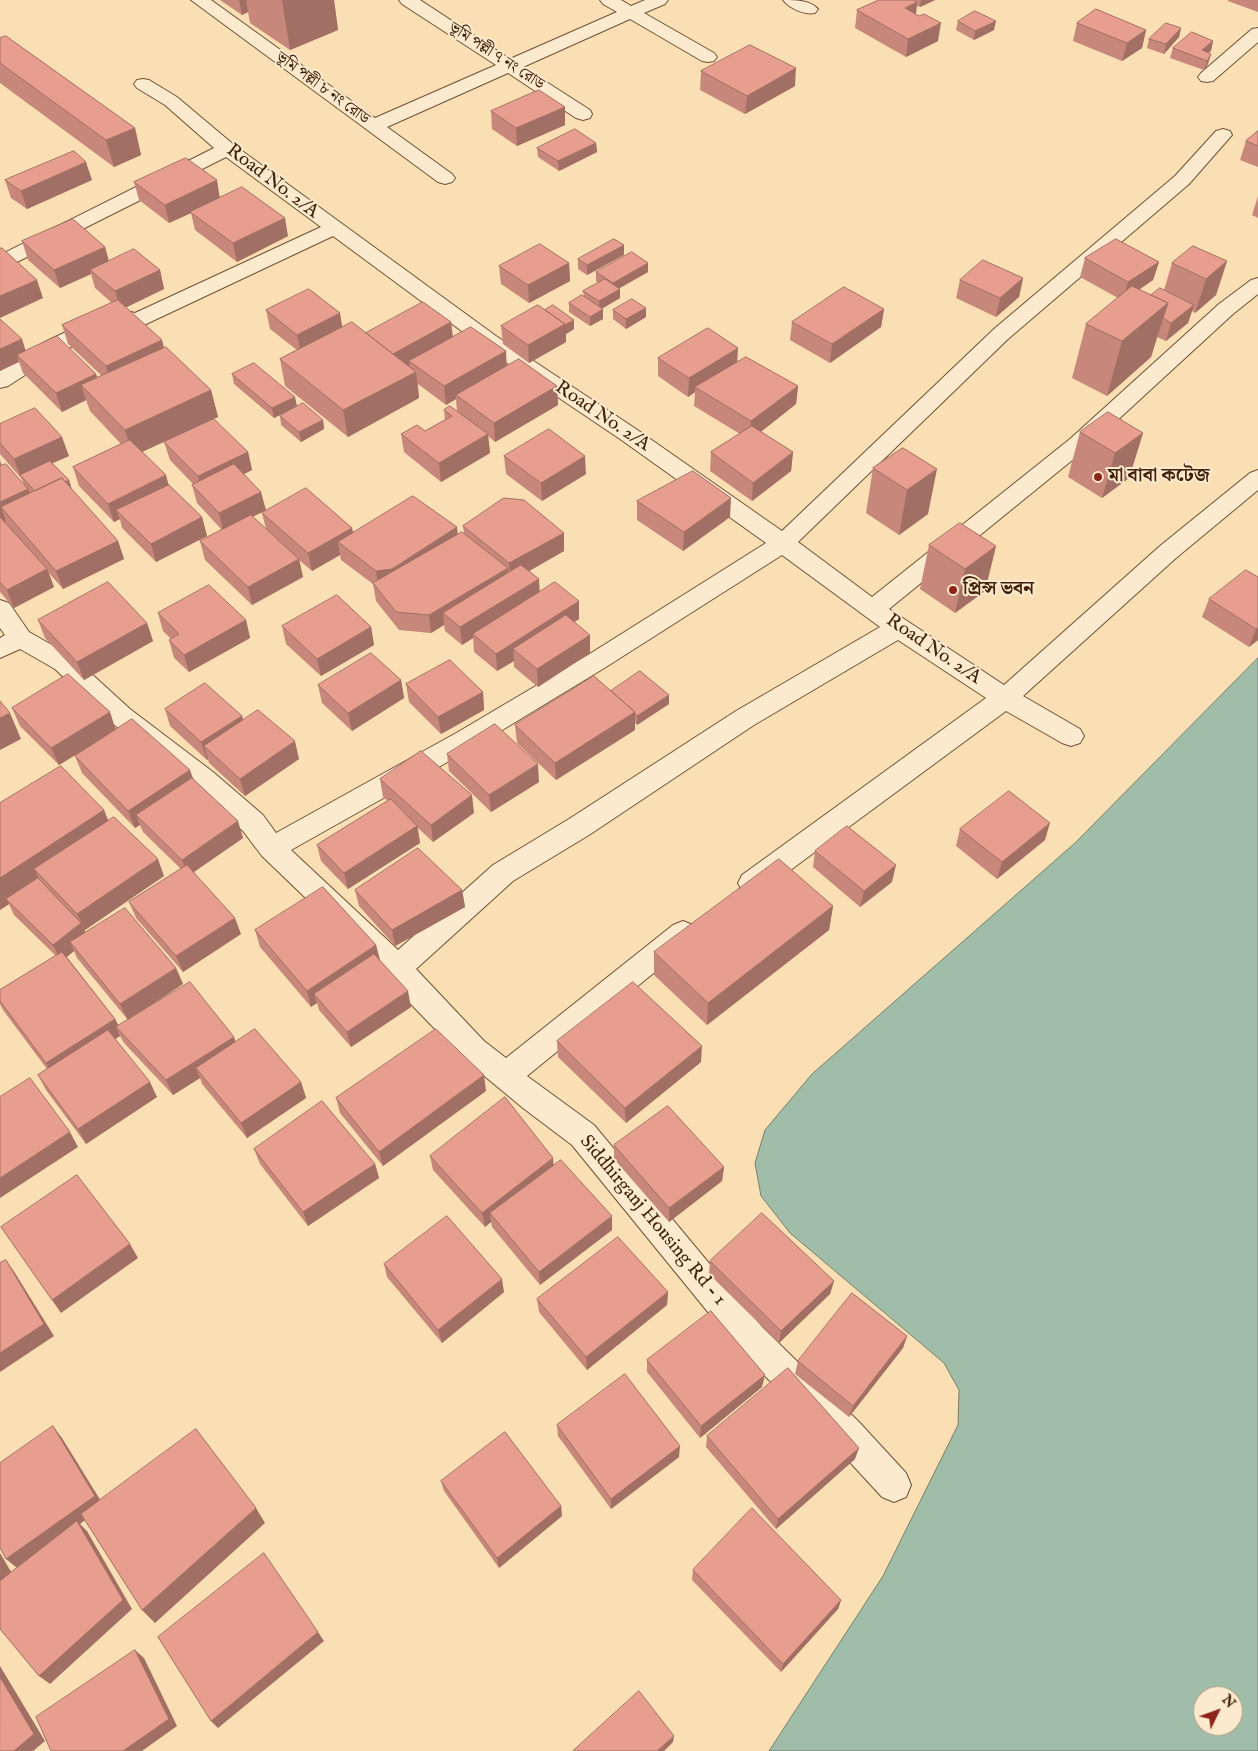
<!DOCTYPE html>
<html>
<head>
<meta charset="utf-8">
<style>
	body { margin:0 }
	#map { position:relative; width:1258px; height:1751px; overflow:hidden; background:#fadfb4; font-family:"IM FELL English",serif }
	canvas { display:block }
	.north { position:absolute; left:1193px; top:1686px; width:50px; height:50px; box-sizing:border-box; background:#fceace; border:1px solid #b19a80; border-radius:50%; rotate:48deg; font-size:14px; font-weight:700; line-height:20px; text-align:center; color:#41220a }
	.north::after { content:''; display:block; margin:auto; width:18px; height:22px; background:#8f2418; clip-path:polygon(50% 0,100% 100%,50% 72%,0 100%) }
</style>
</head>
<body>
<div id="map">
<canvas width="1258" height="1751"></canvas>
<div class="north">N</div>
</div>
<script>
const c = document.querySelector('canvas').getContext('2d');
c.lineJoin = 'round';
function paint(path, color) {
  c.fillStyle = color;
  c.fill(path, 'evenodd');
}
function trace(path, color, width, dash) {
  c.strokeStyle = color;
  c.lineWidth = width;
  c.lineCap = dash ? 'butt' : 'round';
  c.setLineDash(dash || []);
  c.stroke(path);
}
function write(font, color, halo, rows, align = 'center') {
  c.font = font + ' "IM FELL English","Noto Serif Bengali",serif';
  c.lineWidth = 4;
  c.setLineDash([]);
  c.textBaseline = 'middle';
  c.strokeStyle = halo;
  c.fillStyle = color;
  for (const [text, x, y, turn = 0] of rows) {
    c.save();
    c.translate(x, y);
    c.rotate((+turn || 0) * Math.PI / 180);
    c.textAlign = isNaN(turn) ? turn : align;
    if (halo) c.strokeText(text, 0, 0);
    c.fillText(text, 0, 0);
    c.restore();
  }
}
const water = new Path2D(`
	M1258,658V1751H769L883,1576L958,1425L959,1390L944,1363L790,1233L761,1196L755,1163L765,1130L812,1074L1075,843ZM1203,1696H1233V1726H1203Z`);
paint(water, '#9fbda9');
trace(water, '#797f69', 1);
const street = new Path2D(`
	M191,0H211L375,118L496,65L402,4L399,0H420L510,59L617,12L603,4L600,0H621L631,6L645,0H668L665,4L644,13L714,53L717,57L714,61L708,62L702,61L630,19L523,67L590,110L592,114L590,118L583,120L576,118L508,73L387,127L452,174L455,178L452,182L445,184L438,182Z
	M783,0C796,0 810,0 818,9L815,13C805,15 790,9 783,0Z
	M1258,28V42L1213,81L1207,82L1201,81L1198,77L1201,73L1252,29Z
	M143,79L149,80L177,97L234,145L496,336L636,429L782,531L994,329L1175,176L1216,131L1223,129L1230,131L1232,135L1189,184L1008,339L798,542L872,597L1070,439L1219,304L1251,280L1258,278V294L1233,314L1086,449L889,609L1004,685L1160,546L1250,473L1258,470V490L1176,558L1023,696L1080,729L1084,736L1080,743L1071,746L1062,743L1006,711L762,891L752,894L742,891L738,883L742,875L986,698L898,640L754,725L589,835L513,881L416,969L484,1041L506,1058L673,925L683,921L693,925L697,933L693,941L527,1076L594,1125L762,1327L859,1422L906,1473L911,1485L906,1497L894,1502L882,1497L835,1446L738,1349L572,1145L523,1108L464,1059L405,998L388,977L262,856L243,831L195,786L112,723L55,669L20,649L0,658V638L5,635L0,628V600L9,603L29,632L73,657L130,709L213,772L263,815L276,833L458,732L588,655L766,543L620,439L482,346L333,236L144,325L137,326L121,322L61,352L8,386L0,388V371L45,342L112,310L119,309L135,313L321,227L226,157L7,267L0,269V255L214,148L165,105L137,88L134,84L137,80ZM782,555L880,627L736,711L569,819L493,865L398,950L291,850L476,746L606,667Z`);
trace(street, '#6f5134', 2);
paint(street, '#fceace');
paint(new Path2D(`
	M220,0H334L338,30L290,50L250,23L248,12L242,15Z
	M879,0H935L920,7L917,6L916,14L938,41L906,57L855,28L857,10Z
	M1228,0H1258V12L1228,1Z
	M958,21L994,30L974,40L956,30Z
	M1077,23L1146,30L1142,48L1122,61L1073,41Z
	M1181,28L1179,37L1164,54L1147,48L1149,39Z
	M0,38L135,128L141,155L114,167L0,83Z
	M1213,41L1211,51L1208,53V64L1204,70L1170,58L1173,48Z
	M701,71L795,86L745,114L700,90Z
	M565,107V125L517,146L492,129L491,111Z
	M1258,131V167L1240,160L1246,141Z
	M596,143L597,152L559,171L538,157L537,148Z
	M5,180H92L27,209L11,198Z
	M134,182L220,198L288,236L237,262L195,230L191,213L169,223L139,200Z
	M1258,196V218L1252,215Z
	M22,241L105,247L109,261L160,270L164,289L125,307L164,348L211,390L218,417L142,452L169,485L202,517L207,536L156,562L122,528L120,519L114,522L79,486L73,467L121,444L90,411L86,400L62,412L23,373L19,362L0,319L26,351L96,374L97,377L102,376L68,344L62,325L112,303L95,288L91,274L60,288L28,260Z
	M624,255L587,275L578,269V259Z
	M1085,258L1159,262L1153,280L1139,290L1151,295L1164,290L1172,263L1227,261L1216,295L1195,313L1192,311L1188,323L1166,341L1157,337L1151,357L1107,396L1072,378L1086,324L1118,298L1080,277Z
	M569,263L570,281L529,303L501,284L499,266Z
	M648,263V272L619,288L620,289V298L602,309L603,319L590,326L569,312V303L584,296L583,291L598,283L596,281V272Z
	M1023,278L1019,297L996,317L956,298L960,280Z
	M646,308V317L626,329L613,319V310Z
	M884,309L881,327L830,363L790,340L792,322Z
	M266,310L366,333L451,322L453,337L507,366L557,386L558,405L495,442L488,436L490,453L441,482L404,452L401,434L425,431L445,420L444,410L457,412L456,399L446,405L418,384L419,398L348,437L285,386L280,359L297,350L270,329Z
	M545,310L574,320V329L566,334V342L529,363L503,344L501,326Z
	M658,358L737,362L798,386L796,404L761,432L793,452L791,471L752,501L710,471L711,452L740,434L694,406L695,392L688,397L658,376Z
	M232,374L297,406L274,418L234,384Z
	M280,416L323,420L324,429L301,442L281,425Z
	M0,424L69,456L52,463L69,480L72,490L118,541L124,559L63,589L49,573L54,587L14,608L0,592V460L2,465L24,484L21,478L0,454Z
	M1080,432L1143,433L1129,478L1102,498L1068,477Z
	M164,442L248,452L252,470L244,474L266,510L253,517L266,529L262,513L352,528L353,532L458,534L464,533L463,526L564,533V551L529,571L539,579V592L579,619L574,622L590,653L538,687L514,667V661L497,671L474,652L473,638L462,645L445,631L444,625L431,633L399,630L376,601L373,584L341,560L340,555L312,571L299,560L303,577L252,605L205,560L200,541L222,530L197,503L192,485L193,484L170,460Z
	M903,448L928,514L899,535L866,513L873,468Z
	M504,456L586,474L542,501L506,474Z
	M637,501L730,517L683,551L637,520Z
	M929,545L996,546L985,591L955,613L920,589Z
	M1258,577V640L1249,647L1202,617L1209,599Z
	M158,613L246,620L250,638L189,672L174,658L169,640L171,639L163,631Z
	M38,620L147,623L153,641L84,680L45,638Z
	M282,626L371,627L374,645L321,676L286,644Z
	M401,680L404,698L352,731L322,703L318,685Z
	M406,684L483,692L484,710L441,734L409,702Z
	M611,691L669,704L637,725L635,723V730L556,780L517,743L515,725Z
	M12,708L116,729L193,778L243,838L194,872L241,934L183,972L136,918L129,902L181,869L143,832L140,825L135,828L82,773L75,756L104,737L59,765L20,726Z
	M165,709L242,716L243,720L299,759L245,796L209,763L208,759L207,760L170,726Z
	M447,754L539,782L491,812L449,771Z
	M380,779L474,813L433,842L418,828L420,843L348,889L321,861L317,845L388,801L383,797Z
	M0,803L104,810L108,821L164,876L85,930V932L176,968L183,984L128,1020L77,958L74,951L67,957L115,1019L119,1026L236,1042L301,1082L306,1098L247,1138L202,1084L200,1078L173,1095L124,1043L120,1036L115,1039L157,1097L86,1144L46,1090L38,1075L47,1069L3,1010L0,1004V990L56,956L14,915L9,904L0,910Z
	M960,829L1045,840L997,879L956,846Z
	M815,851L892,882L860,907L813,867Z
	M355,890H462L465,907L395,946L359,906Z
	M833,906L829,930L707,1025L654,975V952Z
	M255,930L376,945L380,960L411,1007L351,1047L319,1010L317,1003L311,1007L260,947Z
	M557,1041L701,1062L626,1123L558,1057Z
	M486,1091L383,1166L340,1113L336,1098Z
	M614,1145L724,1167L722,1181L669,1222L614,1159Z
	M254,1149L375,1164L379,1178L308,1226L260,1164Z
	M430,1156L554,1165L612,1230L540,1285L492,1227L491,1222L485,1227L433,1170Z
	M710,1261L834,1281L830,1294L779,1343L709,1274Z
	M384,1264L504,1292L442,1343L387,1277Z
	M668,1292L667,1305L587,1370L539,1312L537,1299Z
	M907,1336L903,1348L849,1417L795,1374L798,1361Z
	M647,1360L762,1387L700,1438L647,1372Z
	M557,1425L679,1457L611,1509L558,1436Z
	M707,1436L855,1459L776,1529L706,1447Z
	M441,1481L561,1506L562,1516L499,1568L444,1491Z
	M693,1570L841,1600L838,1609L781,1672L692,1580Z`), '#c7887b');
paint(new Path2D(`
	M239,0H246L248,12L242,15Z
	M282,0H334L338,30L290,50Z
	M921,0H935L920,7Z
	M917,2L915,20L905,8Z
	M996,21L994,30L974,40L975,31Z
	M941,23L938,41L906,57L908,39Z
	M1181,28L1179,37L1164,54L1166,44Z
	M1146,30L1142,48L1122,61L1127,43Z
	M1213,41L1211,51L1200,59L1202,50Z
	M1211,54L1208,64L1204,70L1207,61Z
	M796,68L795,86L745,114L747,96Z
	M565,107V125L517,146L516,128Z
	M135,128L141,155L114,167L106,140Z
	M596,143L597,152L559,171L558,161Z
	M86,162L92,180L27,209L21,191Z
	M217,180L220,199L190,212L191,213L169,223L165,205Z
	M285,218L288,236L237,262L233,243Z
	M624,245V255L587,275V265Z
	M105,247L110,266L90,270L91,274L60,288L54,270Z
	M1227,261L1216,295L1195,313L1206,279Z
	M1159,262L1153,280L1123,300L1128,282Z
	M569,263L570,281L529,303L528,285Z
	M648,263V272L613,292V283Z
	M160,270L164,289L121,310L115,291Z
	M1023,278L1019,297L996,317L1000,298Z
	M37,280L43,298L0,318V296Z
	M620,289V298L599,310V301Z
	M1168,303L1151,357L1107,396L1122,341Z
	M1194,305L1188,323L1166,341L1171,323Z
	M646,308V317L626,329V319Z
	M603,309V319L590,326V317Z
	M884,309L881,327L830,363L832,344Z
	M340,313L343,331L301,353L297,335Z
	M574,320V329L566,334V342L529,363L528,345L565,324Z
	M451,322L453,341L409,361L410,365L395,373L393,354Z
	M22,339L28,358L17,355L19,362L0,371V349Z
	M162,340L167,359L111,385L106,366Z
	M738,348L737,366L695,387V392L688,397L689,378Z
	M506,351L507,369L456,395V399L446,405L444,386Z
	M416,372L419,398L348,437L343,410Z
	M96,374L102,393L81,385L86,400L62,412L56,393Z
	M557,386L558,405L495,442L494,423Z
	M798,386L796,404L750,440L751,421Z
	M211,390L218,417L133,456L125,430Z
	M295,397L297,406L274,418L272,408Z
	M323,420L324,429L301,442L299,432Z
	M1143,433L1129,478L1102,498L1115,453Z
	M488,434L490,453L441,482L439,463Z
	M62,437L69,456L22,477L20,475L21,478L14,459Z
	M248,452L252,470L203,494L198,476Z
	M793,452L791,471L752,501L753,483Z
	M585,456L586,474L542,501L541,483Z
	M937,469L928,514L899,535L907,490Z
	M166,475L171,494L116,510L120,519L114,522L108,504Z
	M69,480L72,490L39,495Z
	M28,489L35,507H1L6,521L0,524V502Z
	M261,492L266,510L223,531L219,513Z
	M731,498L730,517L683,551L684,532Z
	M202,517L207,536L156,562L151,544Z
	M457,527L459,546L379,589L376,571Z
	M352,528L355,546L338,542L340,555L312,571L308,553Z
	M564,533V551L510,582L509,563Z
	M118,541L124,559L63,589L56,571Z
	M996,546L985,591L955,613L965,569Z
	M299,559L303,577L252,605L248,587Z
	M508,568L509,586L443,613L444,625L431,633L429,615Z
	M47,569L54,587L14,608L7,590Z
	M539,579L540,597L473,634V638L462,645L460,627Z
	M579,601V619L521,656L513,649L514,661L497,671L496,654Z
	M246,620L250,638L189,672L184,655Z
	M147,623L153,641L84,680L77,662Z
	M371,627L374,645L321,676L317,659Z
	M1258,628V640L1249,647L1256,629Z
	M590,635V653L538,687L537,669Z
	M401,680L404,698L352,731L348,713Z
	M483,692L484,710L441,734L438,717Z
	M669,695V704L637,725V716Z
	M110,712L116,730L59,765L51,748Z
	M635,712V730L556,780L555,763Z
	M10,713L21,739L0,750V718Z
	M242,716L247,733L204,746L208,759L207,760L201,742Z
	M295,741L299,759L245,796L240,779Z
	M538,764L539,782L491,812L489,795Z
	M190,770L196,787L136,815L140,825L135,828L128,811Z
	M472,795L474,813L433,842L431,825Z
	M104,810L114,835L34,869L41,883L6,899L9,904L0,910V878Z
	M238,821L243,838L188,876L182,860Z
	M1050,823L1045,840L997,879L1002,862Z
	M417,826L420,843L348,889L344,873Z
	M158,859L164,876L85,930L77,914Z
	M896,865L892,882L860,907L864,891Z
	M462,890L465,907L395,946L392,930Z
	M833,906L829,930L707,1025L708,1003Z
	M235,918L241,934L183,972L176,956Z
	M81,923L89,940L70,942L74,951L61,961L53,945Z
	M376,945L380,961L314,994L317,1003L311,1007L307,991Z
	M176,968L183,984L128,1020L120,1004Z
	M408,991L411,1007L351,1047L347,1032Z
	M115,1019L122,1033L116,1027L120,1036L54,1078L46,1063Z
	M234,1037L239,1053L196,1068L200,1078L173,1095L166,1080Z
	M702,1046L701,1062L626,1123L625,1108Z
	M484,1075L486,1091L383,1166L379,1152Z
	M150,1082L157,1097L86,1144L78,1129Z
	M301,1082L306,1098L247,1138L241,1123Z
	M70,1132L78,1147L0,1198V1178Z
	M553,1158L554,1173L490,1213L491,1222L485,1227L482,1213Z
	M375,1164L379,1178L308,1226L303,1212Z
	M724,1167L722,1181L669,1222V1208Z
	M612,1216V1230L540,1285L539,1272Z
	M130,1244L138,1258L61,1313L52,1300Z
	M6,1260L15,1273L54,1336L0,1372V1353Z
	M502,1279L504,1292L442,1343L438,1330Z
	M834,1281L830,1294L779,1343L781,1331Z
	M668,1292L667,1305L587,1370L586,1357Z
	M907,1336L903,1348L849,1417L853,1406Z
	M765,1375L762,1387L700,1438L701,1426Z
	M53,1426L62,1438L104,1506L80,1524L87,1531L132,1609L50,1684L39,1676L17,1568L6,1559Z
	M680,1446L679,1457L611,1509V1499Z
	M859,1448L855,1459L776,1529L778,1519Z
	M561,1506L562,1516L499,1568L497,1558Z
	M256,1508L265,1523L155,1623L142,1610Z
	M0,1553L16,1580L0,1593Z
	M841,1600L838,1609L781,1672L783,1664Z
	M318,1632L324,1641L218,1728L211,1721Z
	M135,1650L144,1658L177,1726L142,1751H123Z
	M0,1666L45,1741L33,1751H14L0,1677Z
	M674,1736L673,1742L664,1751H657Z`), '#a26f64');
const building = new Path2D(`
	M879,0H913L917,2L905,8L919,16L924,14L941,23L908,39L857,10Z
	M1096,9L1146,30L1127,43L1077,23Z
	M975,11L996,21L975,31L958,21Z
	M1166,23L1181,28L1166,44L1149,39Z
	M1192,32L1213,41L1202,50L1211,54L1207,61L1173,48Z
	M6,36L135,128L106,140L0,63V38Z
	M750,45L796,68L747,96L701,71Z
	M539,90L565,107L516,128L491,111Z
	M575,129L596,143L558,161L537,148Z
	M1258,131V146L1246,141Z
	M74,151L86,162L21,191L5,180Z
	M186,158L217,180L165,205L134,182Z
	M242,187L285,218L233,243L190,212Z
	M73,219L105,247L54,270L22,241Z
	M614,239L624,245L587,265L578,259Z
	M1116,239L1159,262L1128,282L1085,258Z
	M540,244L569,263L528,285L499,266Z
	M1193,246L1227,261L1206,279L1172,263Z
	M0,248H2L37,280L0,296Z
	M134,249L160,270L115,291L90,270Z
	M632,252L648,263L613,283L596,272Z
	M983,260L1023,278L1000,298L960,280Z
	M605,279L620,289L599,301L583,291Z
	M1132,286L1168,303L1122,341L1086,324Z
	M844,287L884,309L832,344L792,322Z
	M1160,288L1194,305L1171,323L1163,318L1168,303L1151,295Z
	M309,289L340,313L297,335L266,310Z
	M582,295L603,309L590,317L569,303Z
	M632,299L646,308L626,319L613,310Z
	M118,300L162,340L106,366L62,325Z
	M423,302L451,322L393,354L366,333Z
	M538,305L565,324L528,345L501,326Z
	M553,305L574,320L565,325V324L545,310Z
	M0,319L22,339L0,349Z
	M352,322L416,372L343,410L280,359Z
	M471,327L506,351L444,386L409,361Z
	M708,328L738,348L689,378L658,358Z
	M57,336L96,374L56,393L17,355Z
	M166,347L211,390L125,430L81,385Z
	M746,357L798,386L751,421L695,387Z
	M519,359L557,386L494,423L456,395Z
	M254,363L295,397L272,408L232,374Z
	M303,403L323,420L299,432L280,416Z
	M450,406L488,434L439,463L401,434L417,425L425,431L452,416L444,410Z
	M35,408L62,437L14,459L0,443V424Z
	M1108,412L1143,433L1115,453L1080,432Z
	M214,419L248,452L198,476L164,442Z
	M752,426L793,452L753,483L711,452Z
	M549,429L585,456L541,483L504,456Z
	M130,440L166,475L108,504L73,467Z
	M903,448L937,469L907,490L873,468Z
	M50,461L69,480L65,482L62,478L35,491L20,475Z
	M6,464L28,489L0,502V466Z
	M234,464L261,492L219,513L192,485Z
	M693,471L731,498L684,532L637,501Z
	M62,478L118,541L56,571L1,507Z
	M169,485L202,517L151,544L116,510Z
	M306,488L352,528L308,553L262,513Z
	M413,496L457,527L392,569L376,571L338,542Z
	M504,498L524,500L564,533L509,563L463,526Z
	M251,515L299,559L248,587L200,541Z
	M0,517L47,569L7,590L0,582Z
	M960,523L996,546L965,569L929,545Z
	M462,532L508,568L429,615L396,612L373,583Z
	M521,565L539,579L460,627L443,613Z
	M1246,570L1258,577V628L1256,629L1209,599Z
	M108,582L147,623L77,662L38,620Z
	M555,582L579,601L496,654L473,634Z
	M209,585L246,620L184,655L169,640L179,634L158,613Z
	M337,595L371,627L317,659L282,626Z
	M566,615L590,635L537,669L513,649Z
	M371,653L401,680L348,713L318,685Z
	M450,660L483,692L438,717L406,684Z
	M640,671L669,695L637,716L635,714V712L611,691Z
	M68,674L110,712L51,748L12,708Z
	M594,676L635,712L555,763L515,725Z
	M205,683L242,716L201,742L165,709Z
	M0,701L10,713L0,718Z
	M258,710L295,741L240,779L204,746Z
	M132,719L190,770L128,811L75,756Z
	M495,724L538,764L489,795L447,754Z
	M421,751L472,795L431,825L380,779Z
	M61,766L104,810L0,878V803Z
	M192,778L238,821L182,860L136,815Z
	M1009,791L1050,823L1002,862L960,829Z
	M391,799L417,826L344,873L317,845Z
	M114,817L158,859L77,914L34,869Z
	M847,826L896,865L864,891L815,851Z
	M418,848L462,890L392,930L355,890Z
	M779,859L833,906L708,1003L654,952Z
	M187,865L235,918L176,956L129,902Z
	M38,878L81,923L53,945L6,899Z
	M323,887L376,945L307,991L255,930Z
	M125,908L176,968L120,1004L70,942Z
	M62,952L115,1019L46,1063L0,1001V990Z
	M374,954L408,991L347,1032L314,994Z
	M190,982L234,1037L166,1080L116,1027Z
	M633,982L702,1046L625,1108L557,1041Z
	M255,1029L301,1082L241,1123L196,1068Z
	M436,1029L484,1075L379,1152L336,1098Z
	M108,1030L150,1082L78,1129L38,1075Z
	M30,1078L70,1132L0,1178V1097Z
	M505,1097L553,1158L482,1213L430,1156Z
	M322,1101L375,1164L303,1212L254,1149Z
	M668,1106L724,1167L669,1208L614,1145Z
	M561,1160L612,1216L539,1272L490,1213Z
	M77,1175L130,1244L52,1300L1,1227Z
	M762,1213L834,1281L781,1331L710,1261Z
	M447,1216L502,1279L438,1330L384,1264Z
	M618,1237L668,1292L586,1357L537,1299Z
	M6,1260L44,1324L0,1353V1263Z
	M852,1293L907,1336L853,1406L798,1361Z
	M711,1311L765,1375L701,1426L647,1360Z
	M788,1368L859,1448L778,1519L707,1436Z
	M625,1374L680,1446L611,1499L557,1425Z
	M53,1426L95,1496L6,1559L0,1548V1463Z
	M196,1429L256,1508L142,1610L81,1514Z
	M505,1432L561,1506L497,1558L441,1481Z
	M752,1508L841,1600L783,1664L693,1570Z
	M77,1521L123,1600L39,1676L0,1629V1581Z
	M264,1553L318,1632L211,1721L158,1637Z
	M135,1650L169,1719L123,1751H51L36,1717Z
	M0,1677L34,1734L14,1751H0Z
	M639,1691L674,1736L657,1751H573Z`);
paint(building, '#e79e8f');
trace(building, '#a26f64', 1);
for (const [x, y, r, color] of [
	[1098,477,5,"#8f2418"],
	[953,590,5,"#8f2418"]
]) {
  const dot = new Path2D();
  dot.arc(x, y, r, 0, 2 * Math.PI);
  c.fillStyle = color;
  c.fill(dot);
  trace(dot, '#fceace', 2);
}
write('16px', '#41220a', '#fceace', [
	["ভূমি পল্লী ৭ নং রোড",496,57,33],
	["ভূমি পল্লী ৮ নং রোড",322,89,36]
]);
write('19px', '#41220a', '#fceace', [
	["Road No. 2/A",272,182,37],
	["Road No. 2/A",602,417,34],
	["Road No. 2/A",933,650,34],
	["Siddhirganj Housing Rd - 1",652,1221,50]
]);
write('bold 19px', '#41220a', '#fceace', [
	["মা বাবা কটেজ",1108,477],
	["প্রিন্স ভবন",963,590]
], 'left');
</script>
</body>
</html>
